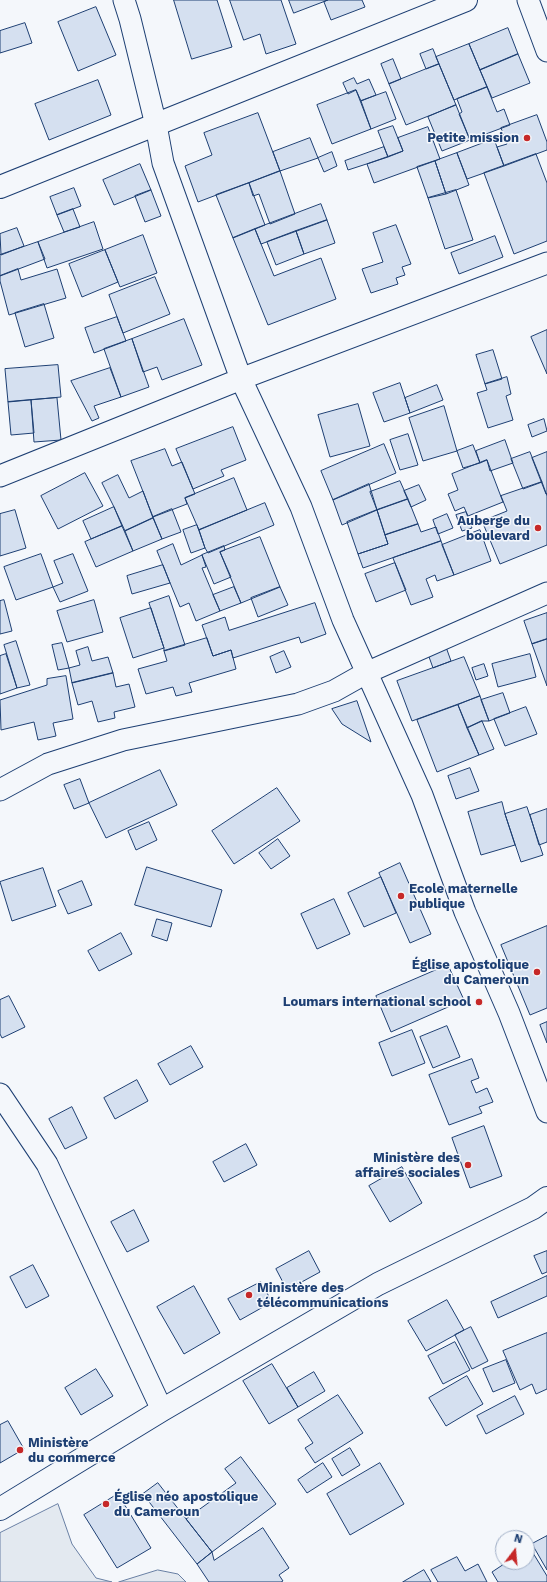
<!DOCTYPE html>
<html>
<head>
<meta charset="utf-8">
<style>
	body { margin:0 }
	#map { position:relative; width:547px; height:1582px; overflow:hidden; background:#f4f7fb; font-family:"Work Sans",sans-serif }
	canvas { display:block }
	.north { position:absolute; left:495px; top:1530px; width:40px; height:40px; box-sizing:border-box; background:#f4f7fb; border:1px solid #9eadc5; border-radius:50%; rotate:16deg; font-size:11px; font-weight:700; line-height:16px; text-align:center; color:#1d3f73 }
	.north::after { content:''; display:block; margin:auto; width:14px; height:18px; background:#c62828; clip-path:polygon(50% 0,100% 100%,50% 72%,0 100%) }
</style>
</head>
<body>
<div id="map">
<canvas width="547" height="1582"></canvas>
<div class="north">N</div>
</div>
<script>
const c = document.querySelector('canvas').getContext('2d');
c.lineJoin = 'round';
function paint(path, color) {
  c.fillStyle = color;
  c.fill(path, 'evenodd');
}
function trace(path, color, width, dash) {
  c.strokeStyle = color;
  c.lineWidth = width;
  c.lineCap = dash ? 'butt' : 'round';
  c.setLineDash(dash || []);
  c.stroke(path);
}
function write(font, color, halo, rows, align = 'center') {
  c.font = font + ' "Work Sans",sans-serif';
  c.lineWidth = 3;
  c.setLineDash([]);
  c.textBaseline = 'middle';
  c.strokeStyle = halo;
  c.fillStyle = color;
  for (const [text, x, y, turn = 0] of rows) {
    c.save();
    c.translate(x, y);
    c.rotate((+turn || 0) * Math.PI / 180);
    c.textAlign = isNaN(turn) ? turn : align;
    if (halo) c.strokeText(text, 0, 0);
    c.fillText(text, 0, 0);
    c.restore();
  }
}
const green = new Path2D(`
	M58,1504L72,1544L96,1578L112,1582H0V1533Z
	M158,1570L178,1574L186,1582H119Z`);
paint(green, '#e3e9f0');
trace(green, '#687fa3', 1);
const building = new Path2D(`
	M174,0H217L232,47L192,59Z
	M230,0H281L296,44L266,54L260,34L244,40Z
	M289,0H328L294,13Z
	M328,0H362L365,7L331,20L324,2Z
	M96,7L116,55L78,71L58,22Z
	M25,23L32,43L0,53V31Z
	M508,28L518,54L480,70L469,44Z
	M469,44L487,87L454,100L436,57Z
	M433,49L439,64L426,69L420,54Z
	M518,54L530,83L492,98L480,70Z
	M393,59L401,79L389,84L381,64Z
	M439,64L456,105L406,125L389,84Z
	M354,78L357,84L369,79L376,95L361,101L356,90L348,94L343,83Z
	M98,80L111,115L49,140L35,104Z
	M487,87L497,112L504,109L510,125L470,140L459,114L462,112L457,99Z
	M356,90L371,129L332,144L317,105Z
	M386,92L396,119L371,129L361,101Z
	M456,105L470,140L442,151L428,117Z
	M258,113L280,171L198,202L185,166L212,155L204,133Z
	M537,115L547,142V150L504,166L497,147L507,144L501,128Z
	M393,126L403,151L388,157L378,131Z
	M428,127L440,159L374,183L367,164L403,151L398,138Z
	M310,138L318,158L280,171L273,152Z
	M494,139L504,166L467,179L457,153Z
	M384,147L388,157L348,170L345,161Z
	M332,152L337,166L324,172L318,158Z
	M457,153L469,185L446,194L435,161Z
	M536,154L547,183V241L514,254L484,173Z
	M435,161L446,194L428,198L417,167Z
	M140,164L151,190L114,205L103,180Z
	M280,171L295,214L270,224L259,194L253,196L249,183Z
	M249,183L265,225L233,238L216,195Z
	M74,188L81,206L57,215L50,197Z
	M151,190L161,216L145,222L135,196Z
	M456,190L473,240L445,249L428,198Z
	M321,204L327,220L261,244L255,229Z
	M73,209L80,227L64,232L57,215Z
	M327,220L335,243L304,254L296,231Z
	M94,222L103,249L47,268L38,242Z
	M396,225L411,264L402,267L405,275L396,278L398,284L371,293L362,269L383,262L373,233Z
	M17,228L24,246L1,255L0,234Z
	M255,229L274,276L321,258L336,299L268,325L233,238Z
	M296,231L304,254L276,265L267,242Z
	M143,235L157,273L120,287L105,250Z
	M495,236L503,257L459,274L451,253Z
	M38,242L45,259L0,276V255Z
	M105,250L118,282L82,297L69,264Z
	M18,269L21,280L57,269L66,298L9,315L0,281V276Z
	M155,277L170,314L123,333L109,295Z
	M44,304L54,338L25,347L15,313Z
	M117,317L126,341L94,353L85,328Z
	M184,319L202,365L162,380L157,367L143,372L132,339Z
	M547,330V374L531,337Z
	M132,339L149,387L121,397L104,349Z
	M493,350L502,379L485,384L476,355Z
	M58,365L61,397L8,402L5,369Z
	M110,368L121,397L94,406L99,418L92,421L71,381Z
	M507,377L511,394L506,396L513,420L488,428L477,393L487,390L485,384Z
	M400,383L410,413L384,422L373,393Z
	M437,385L443,400L410,413L405,398Z
	M57,398L61,440L34,442L31,400Z
	M31,400L34,433L11,435L8,402Z
	M358,404L370,446L330,457L318,415Z
	M444,406L457,451L423,461L409,418Z
	M544,419L547,431L532,437L528,425Z
	M233,427L246,460L221,470L224,476L193,489L176,449Z
	M408,434L418,465L400,470L390,440Z
	M505,440L513,463L490,471L487,460L480,463L476,451Z
	M384,444L396,473L333,500L321,471Z
	M473,445L480,463L463,468L457,451Z
	M165,449L172,466L182,462L195,494L185,498L187,504L153,517L131,461Z
	M530,452L542,482L523,489L511,459Z
	M547,452V493L546,494L532,458Z
	M487,460L503,502L468,516L464,507L455,511L448,494L458,490L452,474Z
	M85,473L103,506L58,529L41,496Z
	M118,475L129,498L143,491L153,518L125,531L114,507L102,483Z
	M234,478L247,510L199,530L185,498Z
	M400,481L408,499L377,510L370,492Z
	M542,482L547,496V545L500,564L482,521L507,511L501,496Z
	M369,484L377,510L342,525L333,500Z
	M419,485L426,500L411,507L404,491Z
	M408,499L418,524L385,535L377,510Z
	M265,503L274,525L208,553L205,548L199,530Z
	M114,507L122,526L91,539L83,521Z
	M172,509L181,532L162,539L153,517Z
	M15,510L26,548L0,556V514Z
	M377,510L388,544L358,554L347,522Z
	M466,512L472,528L462,531L456,515Z
	M447,514L453,528L438,534L433,520Z
	M153,518L162,539L133,551L125,531Z
	M418,524L421,532L436,527L441,541L363,568L358,554L388,544L385,535Z
	M197,525L205,548L191,553L183,530Z
	M122,526L133,551L96,567L85,542Z
	M480,530L491,561L454,575L442,545Z
	M260,537L280,587L241,603L220,552Z
	M441,541L454,575L437,581L435,575L426,579L433,597L411,605L393,558Z
	M173,544L181,565L202,555L206,567L202,568L220,611L196,621L189,603L180,607L157,551Z
	M224,546L225,550L220,552L231,577L214,584L202,555Z
	M41,554L53,587L16,600L4,567Z
	M73,554L88,591L60,602L53,587L63,583L54,561Z
	M395,563L406,590L376,602L365,574Z
	M163,565L170,583L132,594L127,576Z
	M234,587L241,603L220,611L213,595Z
	M280,587L288,605L258,617L251,598Z
	M169,596L185,645L164,651V648L149,603Z
	M4,600L12,631L0,634V601Z
	M94,600L103,632L67,642L57,611Z
	M315,603L326,634L301,643L299,637L233,658L231,650L213,656L202,625L225,617L229,630Z
	M151,608L164,648L133,658L120,618Z
	M547,613V639L532,644L524,621Z
	M207,638L213,656L231,650L236,669L189,683L192,692L176,696L173,687L146,694L138,669L167,661L164,651Z
	M547,639V686L532,644Z
	M16,641L30,685L17,688L4,645Z
	M62,643L69,668L58,670L52,645Z
	M88,647L92,661L108,657L113,673L72,683L69,668L80,665L76,651Z
	M446,647L451,661L433,668L428,654Z
	M284,651L291,667L276,673L270,657Z
	M6,654L17,688L0,694V656Z
	M530,654L536,677L498,687L492,664Z
	M464,657L480,696L412,721L397,681Z
	M484,664L488,676L476,680L472,668Z
	M113,673L116,687L129,684L135,707L114,712L115,718L98,722L92,701L78,705L72,683Z
	M66,676L73,719L53,723L56,736L38,740L34,722L1,730L0,700L47,685V679Z
	M503,693L510,713L489,721L481,700Z
	M480,696L489,721H482L467,728L458,705Z
	M357,701L371,742L342,724L332,709Z
	M458,705L479,755L437,772L417,720Z
	M526,707L537,734L505,746L494,719Z
	M482,721L494,749L479,755L467,728Z
	M470,768L479,791L456,799L448,776Z
	M160,770L177,805L106,838L89,803Z
	M80,779L89,803L74,809L64,785Z
	M277,788L300,821L234,864L212,831Z
	M502,802L505,814L515,845L481,855L468,812Z
	M527,807L543,855L521,862L505,814Z
	M547,809V842L539,845L530,815Z
	M149,822L157,840L136,850L128,831Z
	M278,839L290,856L271,869L259,853Z
	M400,863L431,934L410,943L379,873Z
	M147,867L222,890L211,927L135,905Z
	M43,868L56,906L12,921L0,882Z
	M381,877L396,913L364,927L348,893Z
	M82,881L92,905L68,914L58,891Z
	M334,899L350,934L317,949L301,914Z
	M157,919L172,923L167,941L152,936Z
	M547,926V1008L530,1015L501,945Z
	M121,933L132,954L99,971L88,951Z
	M448,965L464,1000L391,1032L376,996Z
	M9,996L25,1027L2,1038L0,1034V1000Z
	M547,1022V1043L540,1025Z
	M447,1026L460,1057L433,1068L420,1037Z
	M412,1030L425,1063L392,1076L379,1043Z
	M191,1046L203,1067L170,1085L158,1064Z
	M472,1059L479,1078L471,1081L476,1093L487,1088L493,1102L479,1107L482,1113L449,1125L429,1075Z
	M137,1080L148,1101L115,1119L104,1098Z
	M72,1107L87,1138L65,1149L49,1119Z
	M484,1126L502,1176L470,1188L452,1138Z
	M246,1144L257,1165L224,1182L213,1162Z
	M402,1167L422,1203L390,1222L369,1186Z
	M134,1210L149,1241L127,1252L111,1222Z
	M309,1251L320,1272L287,1290L276,1269Z
	M547,1251V1272L542,1274L534,1256Z
	M33,1265L49,1296L26,1308L10,1277Z
	M547,1276V1296L498,1318L491,1302Z
	M261,1282L272,1302L240,1320L228,1299Z
	M194,1286L220,1333L184,1354L157,1307Z
	M447,1300L464,1330L426,1351L408,1321Z
	M471,1327L488,1361L472,1369L455,1335Z
	M547,1333V1389L536,1394L532,1384L520,1390L503,1351Z
	M455,1342L470,1370L443,1384L428,1356Z
	M506,1360L515,1383L493,1392L483,1369Z
	M272,1364L298,1407L269,1424L243,1381Z
	M96,1369L113,1396L81,1415L65,1388Z
	M314,1372L325,1391L298,1407L287,1388Z
	M467,1376L483,1404L446,1426L429,1398Z
	M338,1395L363,1433L315,1463L305,1448L313,1443L298,1420Z
	M515,1396L524,1414L486,1434L477,1416Z
	M8,1421L24,1449L0,1463V1425Z
	M350,1448L360,1465L342,1476L332,1459Z
	M241,1457L276,1504L212,1552L186,1519L236,1483L225,1469Z
	M323,1463L332,1477L307,1493L298,1480Z
	M380,1463L404,1504L350,1535L327,1494Z
	M158,1483L212,1552L197,1564L143,1494Z
	M118,1494L151,1548L117,1568L84,1515Z
	M263,1528L289,1568L279,1575L283,1581L281,1582H209L197,1564L212,1552L214,1560Z
	M547,1536V1570L532,1544Z
	M530,1548L547,1576V1582H498L492,1572L507,1562H527V1550Z
	M457,1557L465,1571L478,1564L487,1582H438L431,1570Z
	M424,1570L431,1582H403Z`);
paint(building, '#d5e0f0');
trace(building, '#1d3f73', 1);
const street = new Path2D(`
	M124,0L130,19L156,125L163,163L241,379L301,507L343,620L422,795L465,912L509,1013L547,1112
	M528,0L547,51
	M0,476L251,375L547,263
	M0,790L48,764L123,740L298,704L334,691L366,673L547,593
	M0,1094L47,1164L162,1410`);
const primary = new Path2D(`
	M0,187L466,0
	M0,1509L162,1410L378,1284L533,1208L547,1198`);
trace(street, '#1d3f73', 23);
trace(primary, '#1d3f73', 24);
trace(street, '#f4f7fb', 21);
trace(primary, '#f4f7fb', 22);
for (const [x, y, r, color] of [
	[527,138,4,"#c62828"],
	[538,528,4,"#c62828"],
	[401,896,4,"#c62828"],
	[537,972,4,"#c62828"],
	[479,1002,4,"#c62828"],
	[468,1165,4,"#c62828"],
	[249,1295,4,"#c62828"],
	[20,1450,4,"#c62828"],
	[106,1504,4,"#c62828"]
]) {
  const dot = new Path2D();
  dot.arc(x, y, r, 0, 2 * Math.PI);
  c.fillStyle = color;
  c.fill(dot);
  trace(dot, '#f4f7fb', 1.5);
}
write('bold 13px', '#1d3f73', '#f4f7fb', [
	["Petite mission",519,138],
	["Auberge du",530,521],
	["boulevard",530,536],
	["Ecole maternelle",409,889,"left"],
	["publique",409,904,"left"],
	["Église apostolique",529,965],
	["du Cameroun",529,980],
	["Loumars international school",471,1002],
	["Ministère des",460,1158],
	["affaires sociales",460,1173],
	["Ministère des",257,1288,"left"],
	["télécommunications",257,1303,"left"],
	["Ministère",28,1443,"left"],
	["du commerce",28,1458,"left"],
	["Église néo apostolique",114,1497,"left"],
	["du Cameroun",114,1512,"left"]
], 'right');
</script>
</body>
</html>
